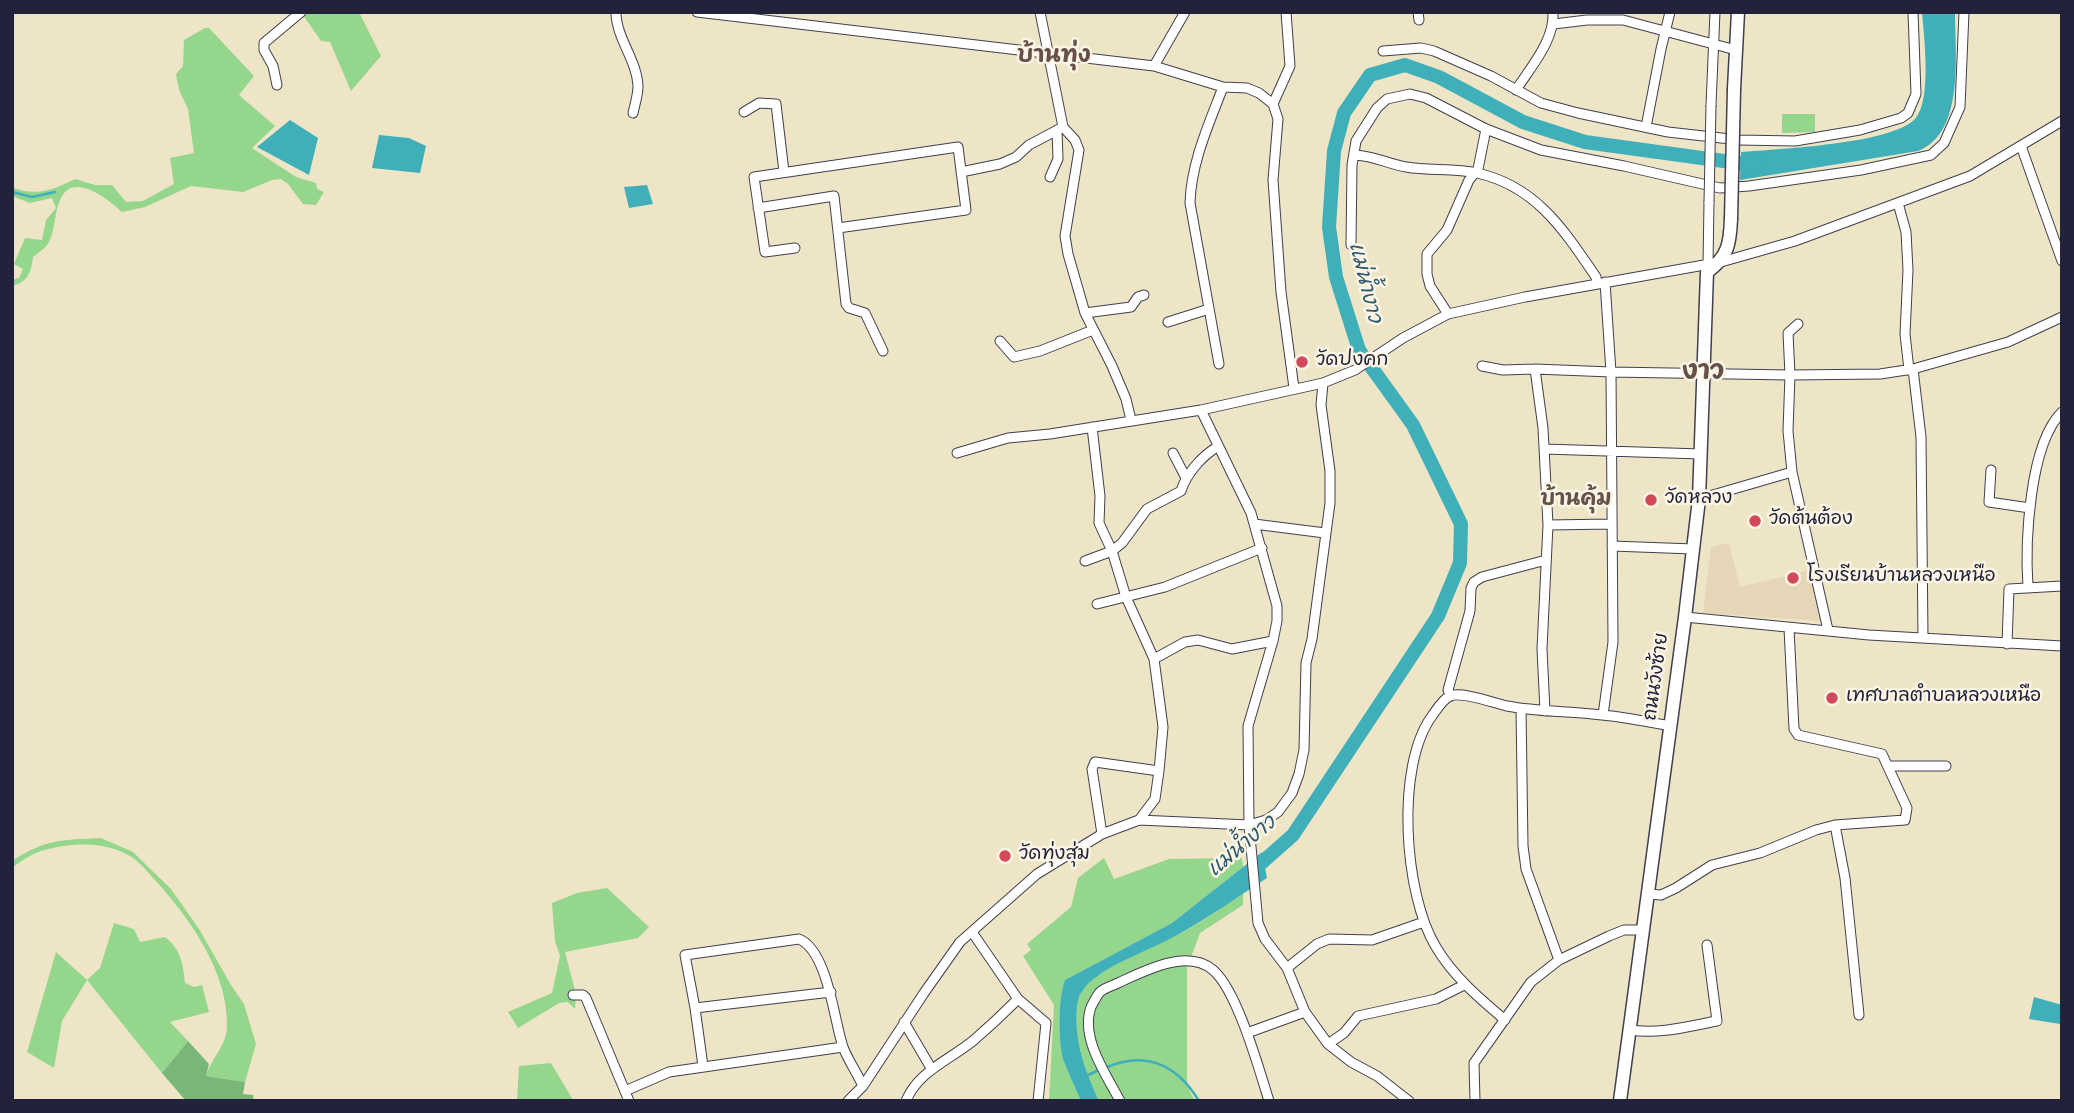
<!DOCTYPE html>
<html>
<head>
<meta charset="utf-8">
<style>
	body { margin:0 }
	#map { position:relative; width:2074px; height:1113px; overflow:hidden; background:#ede5c5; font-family:Kalam,sans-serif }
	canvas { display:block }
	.frame { position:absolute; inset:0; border:14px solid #22223b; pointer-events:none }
</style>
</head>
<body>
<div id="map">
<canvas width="2074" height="1113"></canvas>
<div class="frame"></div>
</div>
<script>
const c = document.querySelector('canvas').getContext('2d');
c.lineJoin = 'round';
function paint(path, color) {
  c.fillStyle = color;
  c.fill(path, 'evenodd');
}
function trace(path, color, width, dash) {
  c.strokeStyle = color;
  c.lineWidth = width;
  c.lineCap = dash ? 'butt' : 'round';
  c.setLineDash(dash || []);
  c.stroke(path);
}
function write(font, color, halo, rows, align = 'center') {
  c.font = font + ' Kalam,"Playpen Sans Thai",sans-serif';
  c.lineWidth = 5;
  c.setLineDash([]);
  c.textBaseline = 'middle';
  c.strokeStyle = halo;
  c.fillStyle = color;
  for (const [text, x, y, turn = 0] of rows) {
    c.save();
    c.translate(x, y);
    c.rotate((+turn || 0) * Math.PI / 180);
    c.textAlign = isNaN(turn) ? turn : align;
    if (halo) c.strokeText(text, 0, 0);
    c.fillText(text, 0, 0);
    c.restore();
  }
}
paint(new Path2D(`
	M1729,543L1740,587L1810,570L1822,621L1703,613L1711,547Z`), '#e4d6b7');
paint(new Path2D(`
	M308,12H359L381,56L351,91L330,42L321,41L303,15Z
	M205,28H209L254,76L239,95L275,126L252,148L296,177L316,183L317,189L324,192L316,205L303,204L288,184L281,179L272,180L243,192L191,186L145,207L122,212C110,201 74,171 61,198C54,211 56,228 49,242C46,248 38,253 33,257C31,273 28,282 12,286V280L19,278L23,269L14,264L25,238L42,240L46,220L56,208L52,198L30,203L12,196V187C36,197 53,190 75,179L95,185H112L126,202L143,201L174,184L170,158L194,153L188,109L179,90L176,74L183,66L184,40Z
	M1782,114H1815V132L1782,133Z
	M101,838L133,852L171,889L199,929L231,985L244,1004L256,1044L245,1082L206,1076C211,1059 226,1046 227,1028C229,973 190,919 156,881C149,874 142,864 133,858C109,841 72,842 45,850C34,852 21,861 12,868V861C45,839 63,840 101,838Z
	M1104,858L1114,879L1169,859L1242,858L1243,867L1172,923L1065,980C1058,998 1058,1040 1063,1059C1068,1073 1075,1087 1081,1101H1049L1054,1005L1023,956L1031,950L1027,944L1071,907L1078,878Z
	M607,888L649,927L638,938L565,952L576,994L575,1009L568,1002L559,1003L518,1028L508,1012L552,993L560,956L555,941L552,903L577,893Z
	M1243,893V905L1200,933L1187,968V1086L1195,1101H1099C1085,1070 1074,1043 1077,1009C1078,1003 1078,998 1080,993C1093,968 1154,948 1180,934C1202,922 1222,907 1243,893Z
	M114,923L134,929L140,942L165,937C181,949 183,964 185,983L194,987L202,985L209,1012L170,1022L188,1041L162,1073L87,980L62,1021L54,1068L27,1052L56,952L87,980L100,968Z
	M551,1063L573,1100L517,1101L519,1066Z`), '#95d68d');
paint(new Path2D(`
	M188,1041L209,1064L206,1076L245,1082L243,1094L253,1095L254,1101H186L162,1073Z`), '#78b778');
paint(new Path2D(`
	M1922,12H1955C1955,55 1965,133 1918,151L1740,180L1741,152C1778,149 1891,144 1915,119C1932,100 1924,37 1922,12Z
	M290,120L318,138L309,175L257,147Z
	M379,135L409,138L426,146L420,173L372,168Z
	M647,185L653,204L629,208L624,187Z
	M1262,852L1267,878C1239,896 1211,916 1181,933C1155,949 1095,967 1081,993C1078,997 1078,1003 1077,1008C1074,1042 1085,1070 1099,1101H1081C1075,1087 1068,1073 1063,1059C1058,1040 1058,998 1065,980L1172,923Z
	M2034,997L2062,1005L2060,1024L2029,1019Z`), '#3fafb9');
trace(new Path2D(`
	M12,192L32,197L55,192
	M1105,1068C1146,1050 1177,1065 1199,1101
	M1086,1076L1099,1070`), '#3fafb9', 2.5);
trace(new Path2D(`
	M1250,873L1293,835L1438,616L1460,563L1461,524L1413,425L1359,350L1336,277L1329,227L1334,151L1344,113L1370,75L1405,65L1439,77L1523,122L1585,142L1760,166`), '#3fafb9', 14);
const minor = new Path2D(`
	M616,12C616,38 637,60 638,86C638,95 635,104 633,113
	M697,12L1154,66L1223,87L1247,88L1259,93L1273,104L1278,119L1273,180L1281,292L1294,388
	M1040,12L1063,127L1075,140L1079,150L1065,236L1068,254L1085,313L1112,366L1126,399L1131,420
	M1418,12L1419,20
	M1554,24L1587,20H1623L1736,50
	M1383,51L1421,48L1434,51L1491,76L1541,103L1578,113L1668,132L1739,140L1795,141L1860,130L1901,118L1908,113L1916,94L1913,12
	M1154,66L1185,12
	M277,85L273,66L264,50V43L301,12
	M1516,90C1530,68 1555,40 1553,12
	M1273,104L1290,66L1286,12
	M1711,105L1715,12
	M744,112L759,103L776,104L784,172
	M1646,127L1661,49L1670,12
	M2021,146L2062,261
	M1354,155C1372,155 1388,164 1406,167C1429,171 1454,168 1477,173C1536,186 1564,230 1596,277L1597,283
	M961,172L1000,164L1016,157L1029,145L1063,127
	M1050,177L1058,159L1057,130
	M1898,203L1906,232L1908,270L1905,334L1909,370
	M758,208L834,196L846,304L849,308L865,313L883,351
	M1351,245L1352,165L1356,141L1377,108L1387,99L1410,94L1426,98L1486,129L1541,150L1624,166L1720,188L1749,186L1861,170L1931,155L1944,143L1960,107L1964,12
	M795,248L765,252L754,177L958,147L966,210L838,228
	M1708,265L1709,202
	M1085,313L1131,307L1138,297L1144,295
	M1448,314L1430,286L1427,274V254L1447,230L1469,180L1478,169L1486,129
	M1168,322L1209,309
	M1798,324L1788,333L1790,375L1788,431L1792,472L1828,630
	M1000,341L1014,357L1040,351L1093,330
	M1219,364L1190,203C1191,163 1209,124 1223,87
	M1482,366L1503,370L1535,369L1611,372L1790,375L1880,374L1913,369L2008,342L2062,317
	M1535,369L1543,428L1548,525L1542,649L1545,711
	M1913,369L1921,437L1923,638
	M1201,410L1251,513L1277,606V621L1273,641L1248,726L1249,825L1258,923L1265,939L1287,968L1305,1012L1328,1044L1351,1062L1377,1076L1409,1101
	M1092,427L1100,496L1099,523L1112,551L1126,597L1154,659L1163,727L1159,771L1095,762L1092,769L1102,834
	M1544,449L1701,454
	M957,453L1008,438L1050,434L1201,410L1323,383L1355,370L1403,338L1448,314L1525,297L1721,262L1795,241L1970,176L2062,121
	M1173,453L1186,478
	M1991,470L1989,502L2030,508
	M1699,499L1792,472
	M1254,524L1325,533
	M1548,525L1612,524
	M1612,546L1693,549
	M1085,561L1112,551L1122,543L1147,509L1181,491C1186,474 1202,456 1217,447
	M2028,587C2025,543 2029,444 2062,412
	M1097,604L1165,587L1262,548
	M1685,617L1869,635L2062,646
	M2007,644L2009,589L2062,586
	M1154,659L1185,642L1198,640L1232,649L1273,641
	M1451,696L1448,690L1470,611L1471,588L1474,582L1482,577L1546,560
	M1521,709L1523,846L1526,869L1559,960
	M1603,715L1613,642L1611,372L1605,282
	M1889,766H1946
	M1139,820L1155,799L1159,771
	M1835,825L1845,878L1859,1015
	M1647,894L1661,895L1676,888L1712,865L1760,853L1816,830L1835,825L1905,820L1907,808L1882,754L1798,735L1794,729L1789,628
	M1287,968L1317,944L1329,939L1372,940L1424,922
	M573,995H583L586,998L629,1101
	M1018,999L1046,1023L1038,1101
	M695,1008L831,992
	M1505,1020C1479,998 1453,976 1436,947C1404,895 1395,766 1432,716C1437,709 1442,700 1450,696C1462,691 1493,703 1507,706C1538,712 1571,711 1602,715C1625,717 1648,722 1671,726
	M904,1022L931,1068
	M1629,1030C1662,1034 1685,1027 1717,1021L1707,945
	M1247,1033L1305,1012
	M1328,1044L1344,1033L1358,1016L1436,999L1464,985
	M703,1066L695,1008L685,955L799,939C828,951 834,1021 843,1047C848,1060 857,1073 863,1086
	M625,1091L669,1072L843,1047
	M848,1101L863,1086L924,993L960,942L1037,874L1102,834L1139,820L1249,825L1266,820L1278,812L1292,793L1299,774L1304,750L1306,663L1312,639L1330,503V471L1321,405L1323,383
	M906,1101C918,1071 950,1060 974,1040C989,1027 1004,1013 1018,999L972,932
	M1120,1101C1106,1074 1080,1038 1091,1007C1093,1003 1097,996 1099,993C1103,988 1112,986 1118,983C1144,971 1187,948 1213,970C1237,990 1259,1069 1269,1101
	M1475,1101L1474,1063L1531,982L1559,960L1609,936L1624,930H1642`);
const major = new Path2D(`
	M1734,89L1738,12
	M1620,1101L1685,617L1699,499L1707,272C1728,257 1730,244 1731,219`);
trace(minor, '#403f50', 11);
trace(major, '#403f50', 15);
trace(minor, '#fff', 9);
trace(major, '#fff', 12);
const minorBridge = new Path2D(`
	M1709,202L1711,105`);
const majorBridge = new Path2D(`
	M1731,219L1734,89`);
trace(minorBridge, '#403f50', 11, []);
trace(majorBridge, '#403f50', 15, []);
trace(minorBridge, '#fff', 9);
trace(majorBridge, '#fff', 12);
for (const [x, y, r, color] of [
	[1302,362,7,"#d1495b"],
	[1651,500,7,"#d1495b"],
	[1755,521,7,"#d1495b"],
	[1793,578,7,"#d1495b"],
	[1832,698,7,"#d1495b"],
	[1005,856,7,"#d1495b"]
]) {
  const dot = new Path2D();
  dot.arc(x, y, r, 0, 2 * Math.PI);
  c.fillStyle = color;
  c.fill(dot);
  trace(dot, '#fcf5e5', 2.5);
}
write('19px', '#22223b', '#fcf5e5', [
	["วัดปงคก",1316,362],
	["วัดหลวง",1665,500],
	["วัดต้นต้อง",1769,521],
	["โรงเรียนบ้านหลวงเหนือ",1807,578],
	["เทศบาลตำบลหลวงเหนือ",1846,698],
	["วัดทุ่งสุ่ม",1019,856]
], 'left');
write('19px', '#22223b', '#fcf5e5', [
	["ถนนวังซ้าย",1658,677,-82]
]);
write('italic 21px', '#2e5a6d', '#fcf5e5', [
	["แม่น้ำงาว",1363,283,76],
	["แม่น้ำงาว",1243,848,-40]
]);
write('bold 21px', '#66504a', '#fcf5e5', [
	["บ้านคุ้ม",1576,501]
]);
write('bold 23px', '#66504a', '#fcf5e5', [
	["บ้านทุ่ง",1054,58]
]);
write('bold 26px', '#66504a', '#fcf5e5', [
	["งาว",1703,375]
]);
</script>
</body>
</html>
